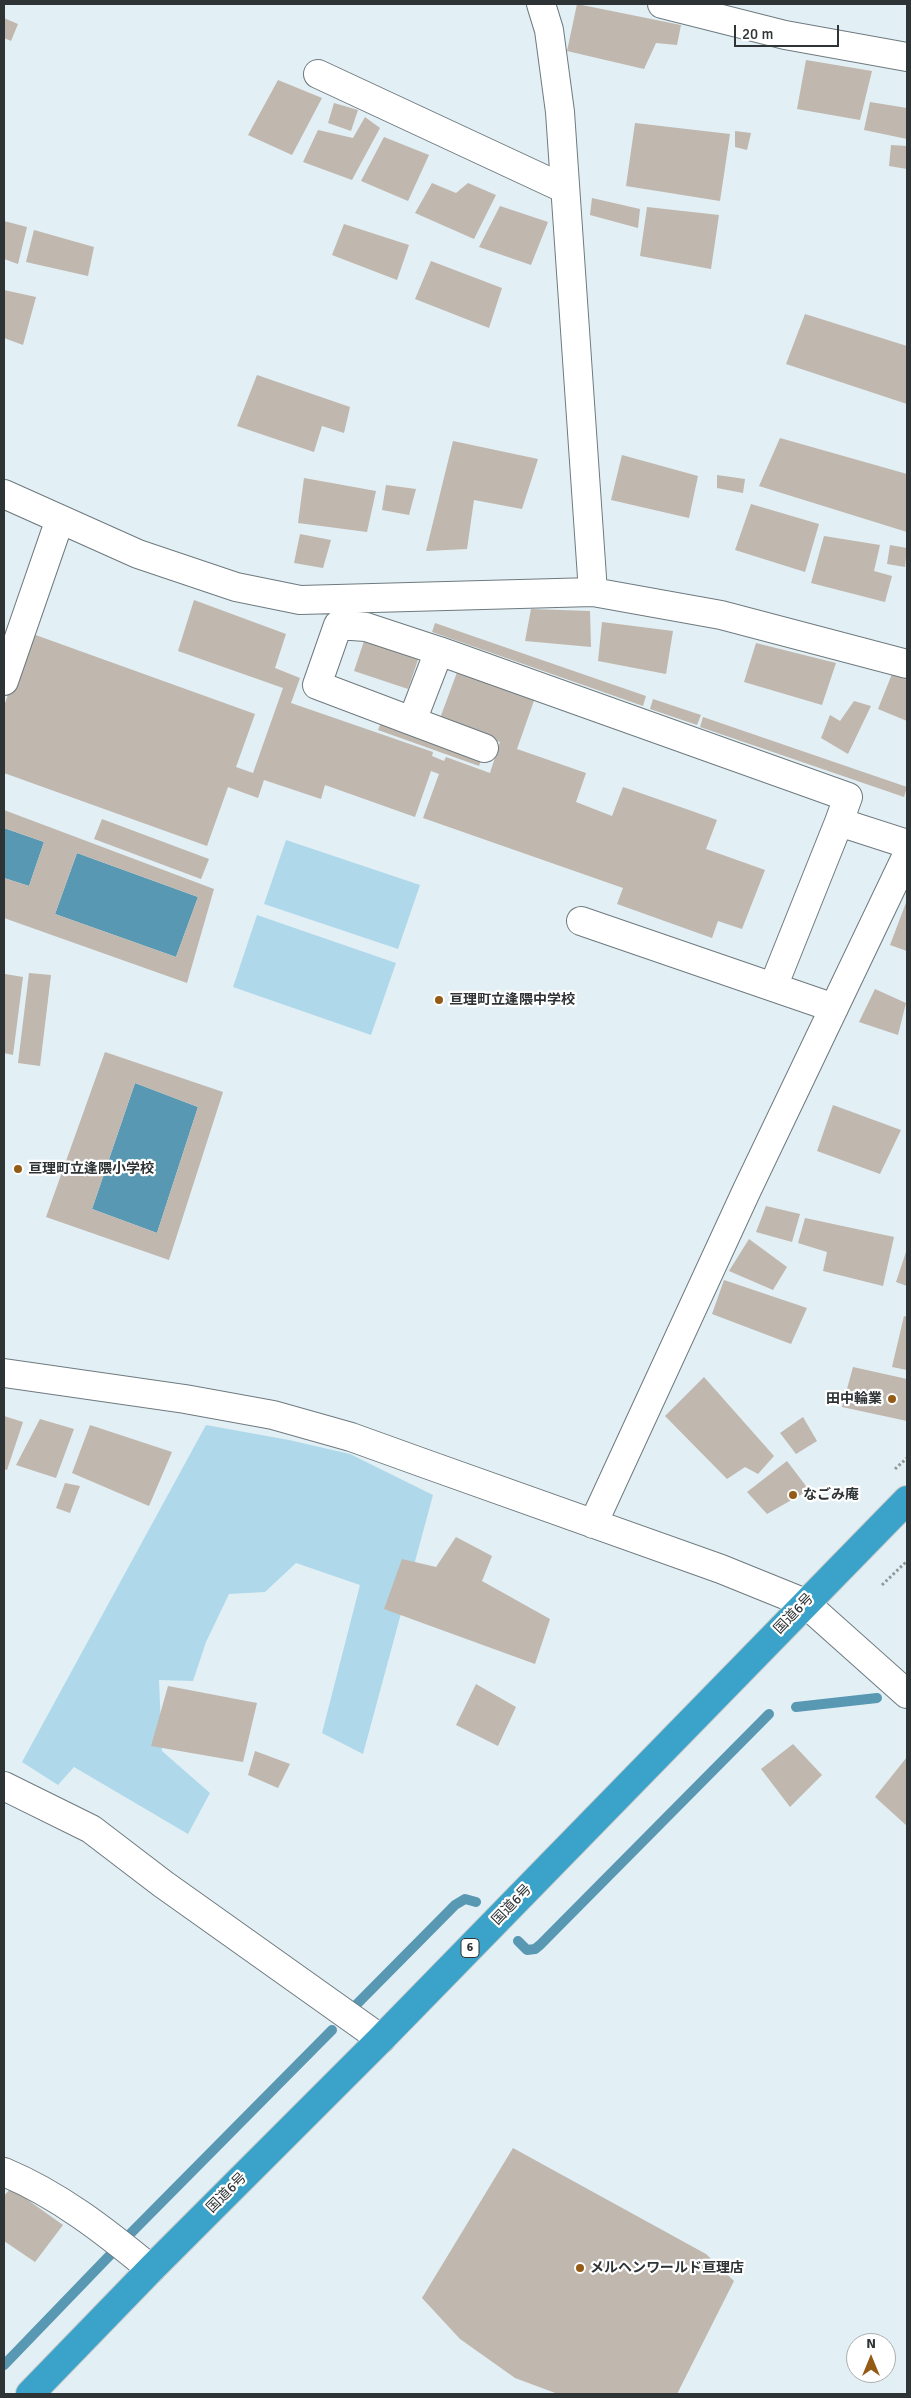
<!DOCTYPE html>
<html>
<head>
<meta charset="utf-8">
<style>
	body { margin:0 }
	#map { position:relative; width:911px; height:2398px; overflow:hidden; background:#e2eff4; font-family:Signika,sans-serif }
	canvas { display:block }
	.frame { position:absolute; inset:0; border:5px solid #2e3335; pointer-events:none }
	.north { position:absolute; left:846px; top:2333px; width:50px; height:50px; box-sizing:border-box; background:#fff; border:1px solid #abadae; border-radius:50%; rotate:0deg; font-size:14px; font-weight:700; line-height:20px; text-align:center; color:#2e3335 }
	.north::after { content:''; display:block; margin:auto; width:18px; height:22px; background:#945b17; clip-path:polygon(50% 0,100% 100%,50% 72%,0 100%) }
	.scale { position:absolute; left:734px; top:25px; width:105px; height:22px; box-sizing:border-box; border:2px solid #2e3335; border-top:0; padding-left:6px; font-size:15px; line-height:18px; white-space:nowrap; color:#2e3335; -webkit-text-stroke:4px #fff; paint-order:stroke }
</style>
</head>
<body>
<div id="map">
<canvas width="911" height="2398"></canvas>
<div class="frame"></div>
<div class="north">N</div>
<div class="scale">20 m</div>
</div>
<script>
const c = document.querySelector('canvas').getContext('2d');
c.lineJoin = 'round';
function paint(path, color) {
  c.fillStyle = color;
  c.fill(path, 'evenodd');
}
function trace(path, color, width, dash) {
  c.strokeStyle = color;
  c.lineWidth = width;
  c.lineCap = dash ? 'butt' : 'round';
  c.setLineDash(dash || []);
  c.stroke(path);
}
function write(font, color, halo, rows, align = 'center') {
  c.font = font + ' Signika,"Noto Sans JP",sans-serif';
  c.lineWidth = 4.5;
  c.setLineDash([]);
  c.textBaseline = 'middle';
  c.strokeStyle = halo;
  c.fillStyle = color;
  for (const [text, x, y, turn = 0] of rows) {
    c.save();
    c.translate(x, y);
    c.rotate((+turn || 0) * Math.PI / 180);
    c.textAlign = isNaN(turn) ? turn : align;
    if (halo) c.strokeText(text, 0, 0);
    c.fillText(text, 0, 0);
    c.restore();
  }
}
paint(new Path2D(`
	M286,840L420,885L398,949L264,904Z
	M257,915L396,963L371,1035L233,987Z
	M206,1425L289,1440L350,1454L433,1495L363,1754L322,1733L360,1585L296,1563L265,1592L229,1594L206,1642L193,1681L159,1680L162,1751L210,1793L188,1834L74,1767L58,1785L22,1762Z`), '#afd9eb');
paint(new Path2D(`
	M4,828L44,842L29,886L4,878Z
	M77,853L198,897L176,957L55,914Z
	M135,1083L198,1107L157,1233L92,1209Z`), '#5898b2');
trace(new Path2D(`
	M796,1707L877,1698
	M518,1941L527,1950L535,1949L540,1945L769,1714
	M356,2005L455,1905L465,1899L476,1902
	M130,2234L332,2030
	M4,2365L113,2252`), '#5898b2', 10);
paint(new Path2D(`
	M577,4L681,25L677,45L656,43L644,69L567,51Z
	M4,18L18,24L11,41L4,38Z
	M806,60L872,71L860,120L797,109Z
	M278,80L322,98L292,155L248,135Z
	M870,102L907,108V139L864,130Z
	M334,103L358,110L351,131L328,123Z
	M365,117L380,128L352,180L303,162L318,130L353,138Z
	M635,123L730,134L720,201L626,186Z
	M735,131L751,133L747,150L735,147Z
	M384,137L429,155L408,201L361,181Z
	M891,145L907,146V169L889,166Z
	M432,183L456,193L468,183L496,195L474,239L415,213Z
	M592,198L640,209L638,228L590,215Z
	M500,206L548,222L531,265L479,247Z
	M647,207L719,215L711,269L640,256Z
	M4,221L27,227L18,264L4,259Z
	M344,224L409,245L397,280L332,255Z
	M34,230L94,247L88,276L26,262Z
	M431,261L502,288L489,328L415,299Z
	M4,290L36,297L23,345L4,338Z
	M805,314L907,346V404L786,364Z
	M257,375L350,407L344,433L322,426L314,452L237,426Z
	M780,438L907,474V532L759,486Z
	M453,441L538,459L522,509L474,500L467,549L426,551Z
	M622,455L698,476L689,518L611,500Z
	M717,475L745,479L743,493L717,488Z
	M304,478L376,491L367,532L298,523Z
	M386,485L416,489L409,515L382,510Z
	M751,504L819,524L805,572L735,550Z
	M300,534L331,540L323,568L294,563Z
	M824,536L880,545L874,571L892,576L885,602L811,583Z
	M890,545L907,548L905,567L887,564Z
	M194,600L286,634L275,668L300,678L291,703L433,752L432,756L444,761L446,757L490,773L500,742L439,721L459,667L536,695L517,749L586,773L576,802L612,816L623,787L689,810L717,820L706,849L765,870L742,929L718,921L712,938L617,904L623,888L423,818L439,774L431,771L415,817L325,785L321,799L264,780L258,798L228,787L207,846L4,773V706L30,633L255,714L236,767L253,773L283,688L178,651Z
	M531,609L590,611L591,647L525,641Z
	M602,622L673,631L666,674L598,661Z
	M435,623L646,696L643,706L432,632Z
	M366,635L420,654L408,689L354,671Z
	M756,643L836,663L822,705L744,682Z
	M892,674L907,680V721L878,709Z
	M653,699L701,715L697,725L650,709Z
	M854,701L871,706L848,754L821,738L830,715L840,721Z
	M703,717L907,787L904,797L700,727Z
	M382,720L482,757L479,766L378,730Z
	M4,810L214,889L187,983L4,918V878L29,886L44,842L4,828ZM77,853L198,897L176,957L55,914Z
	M102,819L209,859L201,879L94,839Z
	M907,900V951L890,945Z
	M29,973L51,975L40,1066L18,1063Z
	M5,974L23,977L13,1055L4,1053Z
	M875,989L906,1003L898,1035L859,1022Z
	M105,1052L223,1092L169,1260L46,1217ZM135,1083L198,1107L157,1233L92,1209Z
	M833,1105L901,1130L880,1174L817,1151Z
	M766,1206L800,1214L792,1242L756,1232Z
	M805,1218L894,1237L883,1286L823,1271L827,1252L798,1243Z
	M749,1239L787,1267L773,1290L729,1271Z
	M907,1249V1286L896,1282Z
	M724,1280L807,1308L791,1344L712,1314Z
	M904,1316L907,1317V1370L892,1367Z
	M853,1367L907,1379V1421L842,1407Z
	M704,1377L774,1456L758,1474L745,1467L727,1479L665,1416Z
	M4,1416L23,1422L7,1470L4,1469Z
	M803,1417L817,1441L796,1454L780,1433Z
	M40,1419L74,1429L56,1478L16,1465Z
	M90,1425L172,1452L149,1506L72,1473Z
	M787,1461L809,1490L767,1514L747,1492Z
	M65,1483L80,1486L70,1513L56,1508Z
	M456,1537L492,1556L482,1581L550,1619L535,1664L384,1609L402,1559L436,1567Z
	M476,1684L516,1707L498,1746L456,1725Z
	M168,1686L257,1703L243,1762L151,1746Z
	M793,1744L822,1775L790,1807L761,1769Z
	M255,1751L290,1764L278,1788L248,1775Z
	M907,1757V1826L875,1797Z
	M513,2148L706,2254L734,2281L677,2394H558L515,2378L460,2339L422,2298Z
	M11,2188L63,2225L35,2262L4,2241V2196Z`), '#c0b7ae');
const minor = new Path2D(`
	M541,4L549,30L560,112L593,592
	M662,4L785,35L907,57
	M318,74L565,189
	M4,494L138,554L236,587L300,600L593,592L721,615L907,664
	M4,681L60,519
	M412,721L317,685L338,625L366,627L439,651
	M484,748L412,721L439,651L848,797L839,822
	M581,921L834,1008
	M773,987L839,822L907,844
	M4,1373L185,1399L273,1415L351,1437L426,1464L721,1569L805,1603L907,1694
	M593,1524L746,1192L907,855
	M4,1786L91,1829L163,1884L381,2039
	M4,2172C59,2195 105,2231 151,2269`);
const highway = new Path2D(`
	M30,2394L151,2269L381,2039L907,1500`);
trace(minor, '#6e7a7f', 30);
trace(highway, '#c9caca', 30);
trace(new Path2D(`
	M895,1469L907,1458
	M882,1585L907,1561`), '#8f989b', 3, [2.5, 2.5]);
trace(minor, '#fff', 28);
trace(highway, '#3ba3c9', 28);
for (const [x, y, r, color] of [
	[439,1000,5,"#945b17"],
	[18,1169,5,"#945b17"],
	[892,1399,5,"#945b17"],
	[793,1495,5,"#945b17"],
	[580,2268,5,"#945b17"]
]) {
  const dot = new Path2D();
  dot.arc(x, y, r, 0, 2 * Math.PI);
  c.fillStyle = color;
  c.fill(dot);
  trace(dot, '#fff', 2);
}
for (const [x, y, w] of [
	[470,1948,18]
]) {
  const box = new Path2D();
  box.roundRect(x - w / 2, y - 9.5, w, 19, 4);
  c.fillStyle = '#fff';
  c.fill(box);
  trace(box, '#2e3335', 1);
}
write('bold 12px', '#2e3335', null, [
	["6",470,1948]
]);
write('bold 14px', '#2e3335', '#fff', [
	["亘理町立逢隈中学校",449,1000],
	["亘理町立逢隈小学校",28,1169],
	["田中輪業",882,1399,"right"],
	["なごみ庵",803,1495],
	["メルヘンワールド亘理店",590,2268]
], 'left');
write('14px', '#2e3335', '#fff', [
	["国道6号",794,1614,-46],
	["国道6号",512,1905,-46],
	["国道6号",227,2193,-45]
]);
</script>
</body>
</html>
